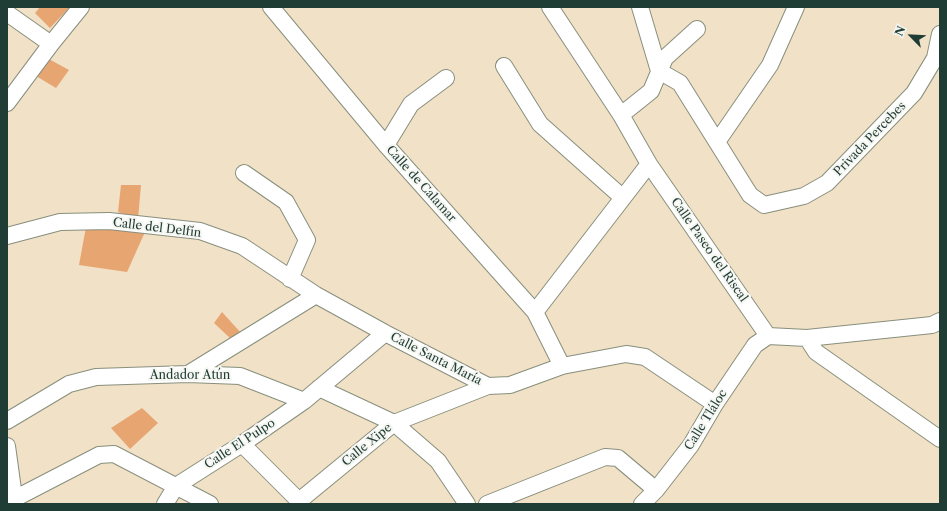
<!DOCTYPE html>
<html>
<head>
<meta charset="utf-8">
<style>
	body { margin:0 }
	#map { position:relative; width:947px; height:511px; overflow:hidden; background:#f1e1c6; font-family:"Libre Caslon Text",serif }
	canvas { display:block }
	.frame { position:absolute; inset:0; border:8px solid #1f3d34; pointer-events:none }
	.north { position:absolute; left:891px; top:16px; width:40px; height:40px; -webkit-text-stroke:3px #f6f6f2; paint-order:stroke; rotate:294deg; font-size:11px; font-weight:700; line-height:16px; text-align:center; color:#1f3d34 }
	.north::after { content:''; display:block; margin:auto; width:14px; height:18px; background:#1f3d34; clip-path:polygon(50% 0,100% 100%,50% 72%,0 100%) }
</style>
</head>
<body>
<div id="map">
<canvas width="947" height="511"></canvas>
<div class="frame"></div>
<div class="north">N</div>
</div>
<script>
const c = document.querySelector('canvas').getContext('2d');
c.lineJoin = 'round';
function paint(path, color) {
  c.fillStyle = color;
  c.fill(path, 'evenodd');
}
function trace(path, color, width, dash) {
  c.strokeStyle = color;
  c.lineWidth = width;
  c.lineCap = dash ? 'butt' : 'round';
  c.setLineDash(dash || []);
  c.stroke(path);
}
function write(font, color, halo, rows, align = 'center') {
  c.font = font + ' "Libre Caslon Text",serif';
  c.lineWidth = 4;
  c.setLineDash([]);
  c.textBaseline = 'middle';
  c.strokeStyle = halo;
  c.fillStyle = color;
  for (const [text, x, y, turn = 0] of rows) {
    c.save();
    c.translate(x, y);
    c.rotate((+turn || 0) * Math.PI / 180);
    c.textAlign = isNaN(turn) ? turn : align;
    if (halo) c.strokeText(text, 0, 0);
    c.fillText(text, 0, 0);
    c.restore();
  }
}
paint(new Path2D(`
	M40,7H70L50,28L35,13Z
	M47,58L69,70L56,88L36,76Z
	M121,185H141L138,219L118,212Z
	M86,227L145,232L127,272L79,265Z
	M222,312L242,334L231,339L214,323Z
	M142,408L158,423L130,449L111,428Z`), '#e7a572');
const street = new Path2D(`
	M271,7L386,145L535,312L562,366
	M550,7L621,115L649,164L768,336
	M640,7L659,71
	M7,13L51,44
	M504,66L540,124L623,198
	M659,71L680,83L750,195L764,205L804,196L827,183L914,93L935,58L940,34
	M7,103L51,44L81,7
	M621,115L651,91L665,58L697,29
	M717,142L770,65L796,7
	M386,145L411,104L446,78
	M244,173L286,202L307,240L290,279
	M7,236L60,222L109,221L200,231L242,246L316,295L385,333L488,386L510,385L562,366L626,354L645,357L715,404
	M535,312L649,164
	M768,336L807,338L932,325L940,321
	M807,338L816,352L940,439
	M188,374L316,295
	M319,388L394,423L438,461L467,504
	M7,421L69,384L96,377L188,374L240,376L304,401
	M242,444L302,504
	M7,446L15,504
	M7,500L14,499L99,455L114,454L210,504
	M299,501L394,423L488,386
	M165,504L176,486L242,444L304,401L385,333
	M487,504L605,457L618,458L656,490
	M642,504L656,490L691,445L715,404L755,345L768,336`);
trace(street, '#888f7d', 18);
trace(street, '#fff', 16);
write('12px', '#1f3d34', '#f6f6f2', [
	["Privada Percebes",870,139,-46],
	["Calle de Calamar",421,184,48],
	["Calle del Delfín",157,228,7],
	["Calle Paseo del Riscal",709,250,55],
	["Calle Santa María",436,359,27],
	["Andador Atún",190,376],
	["Calle Tláloc",706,420,-58],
	["Calle El Pulpo",240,444,-33],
	["Calle Xipe",367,445,-39]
]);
</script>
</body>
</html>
